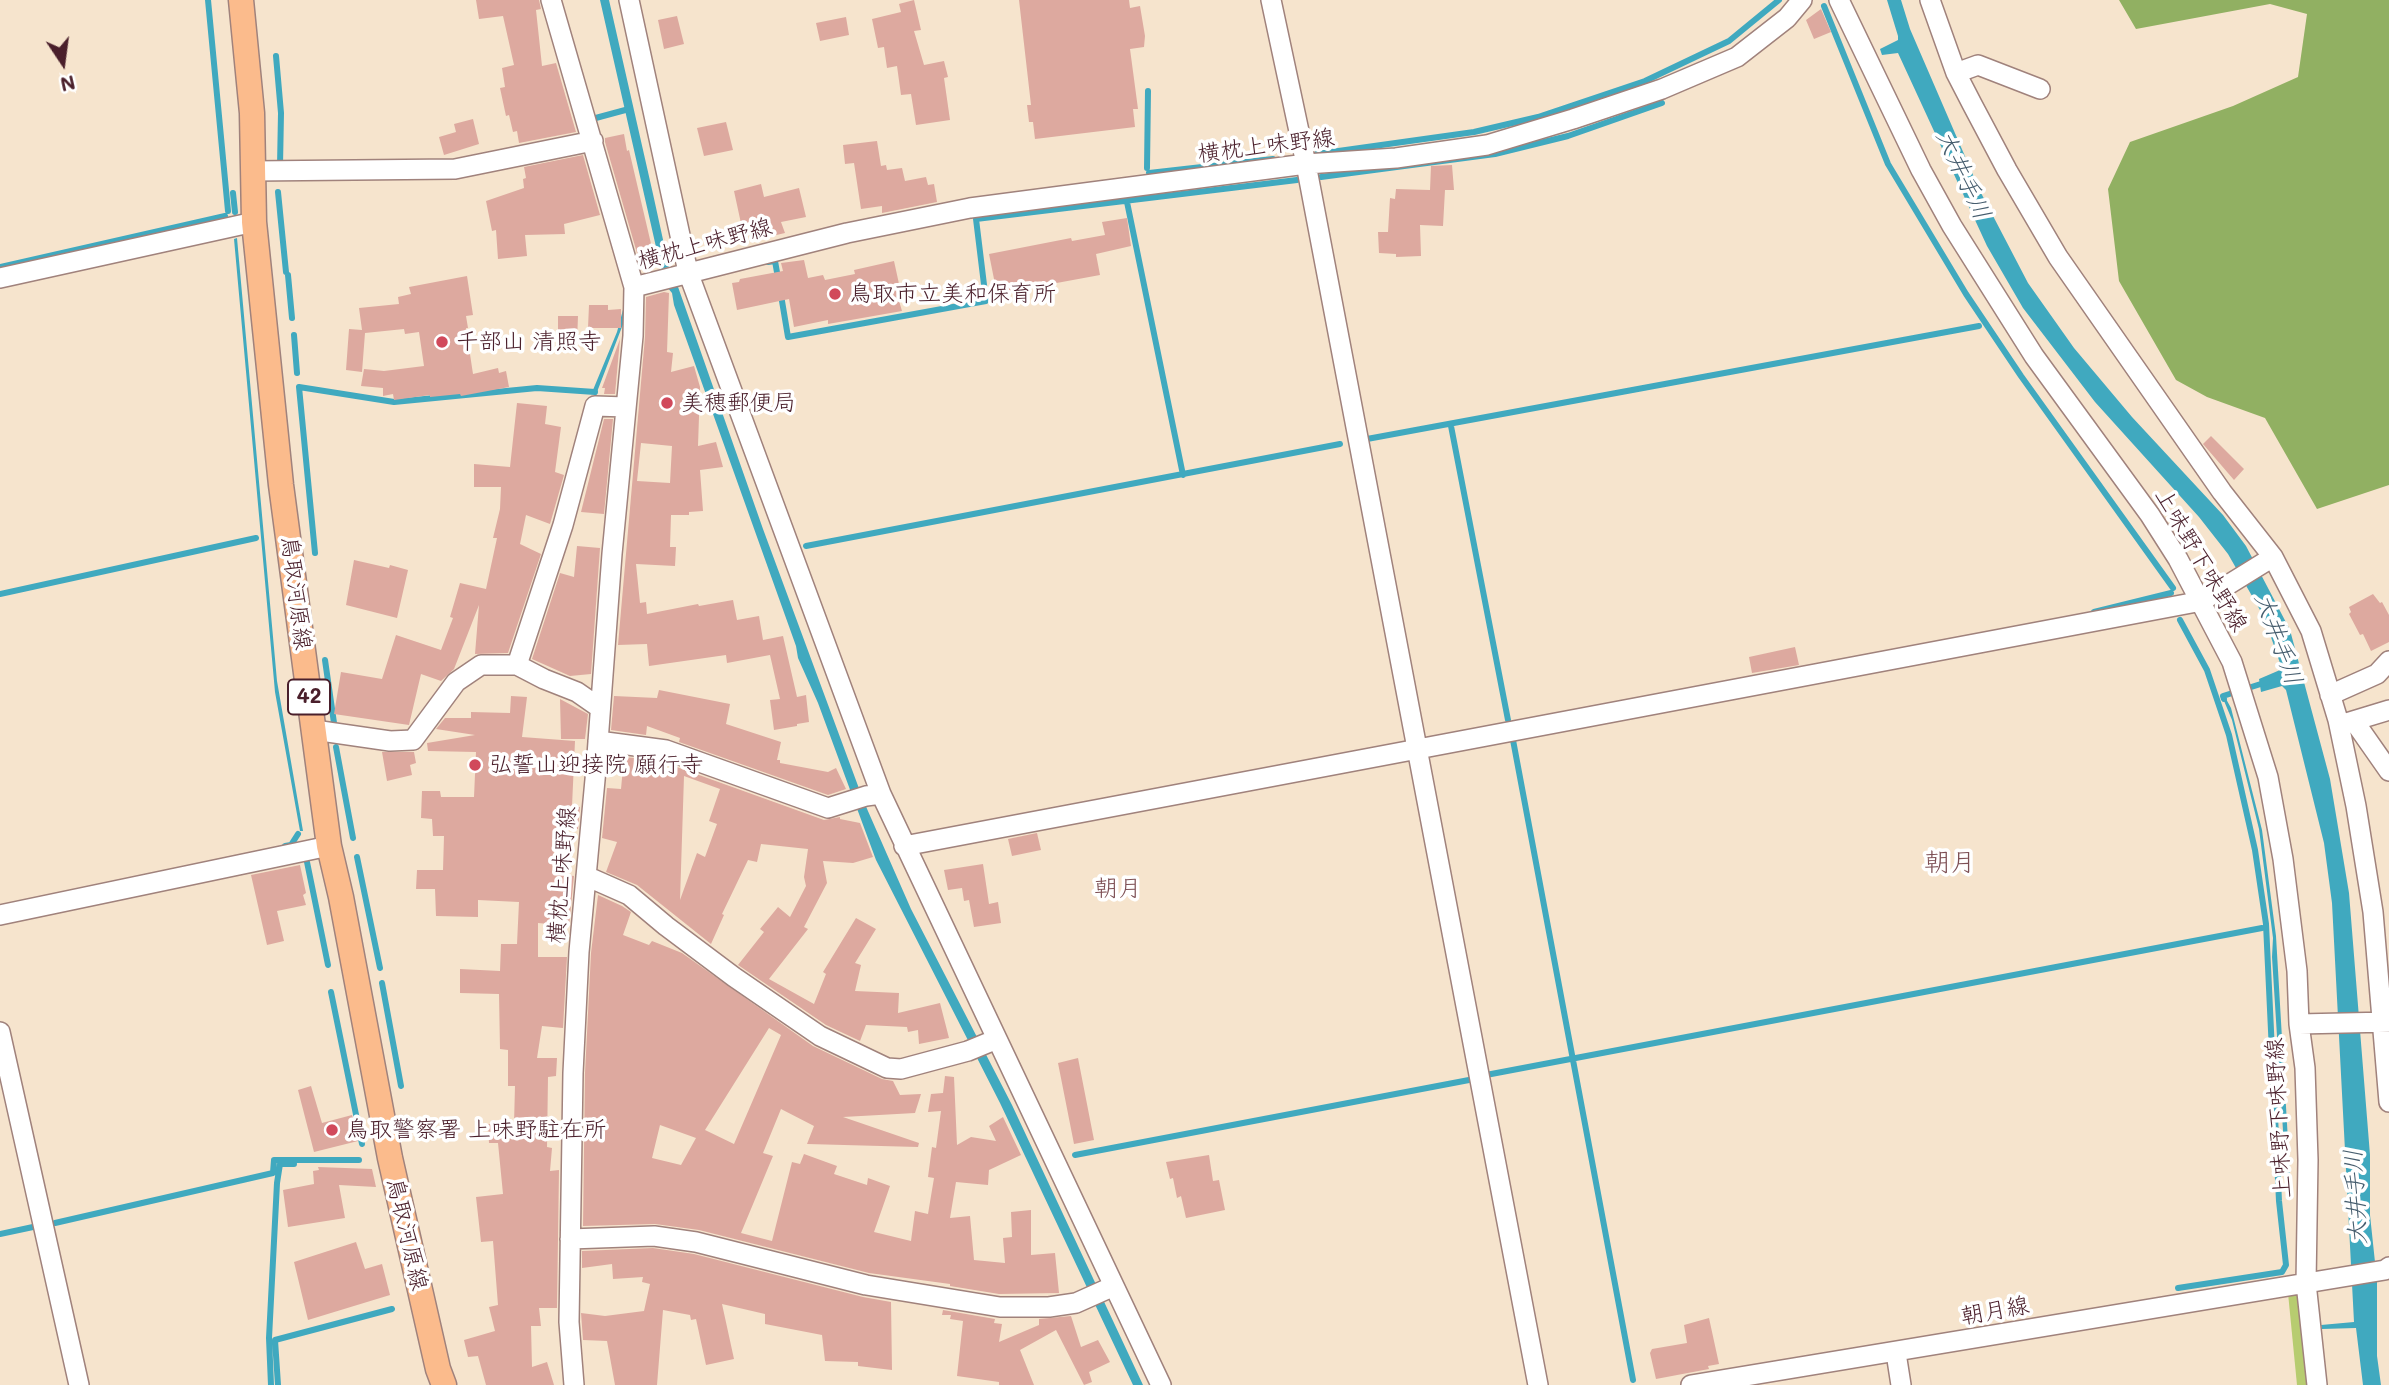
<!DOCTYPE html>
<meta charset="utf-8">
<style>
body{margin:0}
#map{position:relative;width:2389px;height:1385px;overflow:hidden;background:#f6e4cd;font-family:Mali,sans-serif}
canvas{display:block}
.north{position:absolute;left:28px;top:28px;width:70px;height:70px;-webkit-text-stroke:5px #fff;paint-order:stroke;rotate:167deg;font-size:19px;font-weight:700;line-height:28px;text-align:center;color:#4a1f2b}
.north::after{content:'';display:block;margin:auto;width:24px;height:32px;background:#4a1f2b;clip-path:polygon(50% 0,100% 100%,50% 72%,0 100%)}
</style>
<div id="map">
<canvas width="2389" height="1385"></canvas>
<div class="north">N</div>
</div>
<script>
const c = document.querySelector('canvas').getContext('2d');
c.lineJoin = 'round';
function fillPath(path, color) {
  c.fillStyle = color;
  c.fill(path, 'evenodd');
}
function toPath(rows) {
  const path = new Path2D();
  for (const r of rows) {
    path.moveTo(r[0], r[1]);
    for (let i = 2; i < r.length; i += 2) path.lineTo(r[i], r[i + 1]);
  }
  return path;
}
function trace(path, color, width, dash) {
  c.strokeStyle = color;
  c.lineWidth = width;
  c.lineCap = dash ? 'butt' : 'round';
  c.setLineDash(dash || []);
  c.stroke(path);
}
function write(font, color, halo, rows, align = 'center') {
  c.font = font + ' Mali,"Klee One",sans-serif';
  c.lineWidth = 7;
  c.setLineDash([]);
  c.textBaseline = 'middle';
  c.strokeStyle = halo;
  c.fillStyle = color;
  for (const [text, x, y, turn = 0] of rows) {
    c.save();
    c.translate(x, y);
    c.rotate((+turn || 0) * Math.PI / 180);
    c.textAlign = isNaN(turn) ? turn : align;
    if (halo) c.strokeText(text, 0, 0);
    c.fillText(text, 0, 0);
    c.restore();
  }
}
const green = toPath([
 [2294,1292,2301,1295,2311,1385,2297,1385,2288,1293]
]);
const forest = toPath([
 [2119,0,2389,0,2389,485,2317,509,2265,418,2207,397,2176,380,2119,281,2108,189,2130,142,2233,106,2298,77,2307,14,2270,4,2136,29]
]);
const water = toPath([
 [600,0,609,0,653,194,669,267,661,269],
 [1887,0,1901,0,1910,29,1980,191,2028,283,2074,348,2132,417,2223,515,2246,546,2290,630,2330,779,2349,893,2370,1155,2370,1215,2377,1281,2377,1356,2381,1385,2363,1385,2356,1328,2322,1329,2321,1325,2354,1322,2332,903,2324,843,2286,690,2282,686,2261,692,2259,679,2280,670,2281,666,2264,617,2228,554,2199,517,2095,402,2023,308,1987,246,1898,53,1882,55,1880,49,1898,40,1898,36],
 [237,238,277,681,303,831,300,831,275,692,234,239],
 [677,284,763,529,864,802,911,909,1012,1105,1143,1385,1133,1385,1000,1103,876,860,818,703,798,658,796,646,674,305,672,293,667,287],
 [623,287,626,287,625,319,597,392,593,390,617,332,624,306],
 [2228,694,2225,697,2231,708,2262,830,2276,936,2291,1192,2287,1194,2272,957,2273,938,2259,829,2232,720,2222,696]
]);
const stream = toPath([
 [208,0,228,211],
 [1824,6,1888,164,1966,294,2021,376,2173,588],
 [276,56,281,113,280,166],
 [592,119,629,109],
 [1317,154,1474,132,1538,117,1645,81,1729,41,1779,0],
 [1147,168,1148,91],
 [1149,173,1273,159],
 [1321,177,1495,154,1568,136,1662,103],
 [278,192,286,272],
 [233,193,235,212],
 [1127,202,1183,475],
 [768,262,775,261,778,278],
 [0,267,225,216],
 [288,275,292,318],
 [781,295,788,337,986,301,976,219,1297,180],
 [294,335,297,373],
 [1451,426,1508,720],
 [1367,439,1979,326],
 [806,546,1340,444],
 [315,553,299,387,394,402,537,388,595,392],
 [0,594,256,538],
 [2094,612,2171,593],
 [325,660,334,723],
 [2224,699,2223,696,2267,682],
 [1513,740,1633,1380],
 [336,747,353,838],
 [285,846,291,845,298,834],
 [357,857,380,968],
 [307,862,328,965],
 [382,983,401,1086],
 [331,992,362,1144],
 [1486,1075,2262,928],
 [1075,1155,1469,1080],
 [55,1223,273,1173,274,1160,359,1160],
 [0,1234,33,1227],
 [2178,1288,2282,1272,2286,1265,2279,1201,2266,924,2255,850,2229,735,2207,670,2180,620],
 [271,1385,269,1338,277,1183,280,1164,294,1164],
 [278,1385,275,1340,392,1309]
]);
const building = toPath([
 [476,0,539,0,541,9,536,10,542,66,556,63,576,132,519,143,517,131,513,132,509,115,506,116,500,88,505,87,502,68,514,65,503,16,479,19],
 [914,0,921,30,914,31,924,65,944,61,948,77,944,78,950,120,916,125,911,94,901,95,897,66,887,68,884,47,878,48,872,19,901,12,899,4],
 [1019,0,1129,0,1130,8,1140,6,1145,36,1144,47,1130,49,1138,109,1133,109,1135,127,1035,139,1033,122,1029,122,1027,105,1031,105],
 [1821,9,1831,32,1814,39,1806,20],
 [677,16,684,44,664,49,658,20],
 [846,17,849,35,820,41,816,23],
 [473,119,479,144,444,155,439,137,456,132,454,124],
 [726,122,733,150,704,156,697,128],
 [624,134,627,151,629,150,652,248,654,248,658,263,641,267,605,142,605,138],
 [877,141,881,166,886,165,887,170,902,168,905,181,926,177,928,185,934,184,937,202,882,213,882,206,861,209,854,163,845,164,843,145],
 [583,155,600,215,564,224,565,234,525,235,527,256,498,259,496,230,492,231,486,201,524,188,523,179,526,178,524,167],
 [1452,165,1454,190,1445,190,1443,226,1420,225,1421,256,1396,257,1396,254,1379,253,1378,232,1388,232,1390,198,1395,199,1396,189,1430,190,1431,166],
 [761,184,764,197,799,188,806,217,781,222,785,233,755,240,751,226,742,228,734,191],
 [1127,218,1131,246,1096,254,1100,275,997,294,989,254,1071,238,1072,241,1105,235,1102,222],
 [804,260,808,278,823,275,825,280,855,274,854,270,894,261,901,293,897,294,902,311,828,324,828,320,794,327,789,299,737,310,732,283,739,282,740,279,783,271,781,263],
 [467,276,473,315,466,316,468,328,466,328,473,374,498,368,499,373,506,371,509,387,461,396,460,394,430,397,430,395,394,400,393,394,383,396,383,388,361,386,364,369,384,371,424,366,419,332,405,334,404,329,365,333,362,372,346,370,349,329,362,330,359,308,399,304,398,297,411,294,409,287],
 [664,292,669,293,667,352,673,353,671,372,694,366,700,387,698,446,716,442,723,467,700,470,703,511,689,512,689,515,671,515,670,547,676,547,675,566,636,564,640,603,646,602,647,614,698,604,699,606,733,600,737,620,759,616,763,640,783,636,797,697,806,695,809,722,797,724,797,726,774,730,770,700,780,699,770,655,727,663,726,655,649,666,647,644,618,645,645,337,646,297],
 [641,443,672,446,670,483,637,481],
 [589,305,608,305,608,310,621,309,621,328,588,328],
 [558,316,578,316,577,342,558,342],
 [620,339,615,394,604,394,605,388,602,388],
 [517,403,547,406,545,424,561,427,555,472,564,475,550,524,526,515,520,544,541,554,508,653,475,654,479,605,454,669,441,681,421,674,409,725,334,714,341,672,382,679,396,635,441,650,453,618,450,617,460,583,486,589,497,538,493,538,500,509,501,487,474,487,474,464,510,467],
 [604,419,613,419,604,514,581,512],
 [2211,436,2244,469,2234,480,2203,444],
 [577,546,600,548,591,674,570,676,532,659,560,573,574,577],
 [354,560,389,568,390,565,408,570,397,618,346,605],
 [2373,594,2380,603,2382,602,2389,615,2389,642,2371,651,2363,634,2360,635,2349,614,2351,612,2349,607],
 [1795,647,1799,665,1752,673,1749,657],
 [659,690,730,704,726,724,781,742,777,760,780,760,780,763,828,772,836,768,846,789,828,795,679,742,680,738,647,726,646,735,611,730,614,696,657,698],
 [511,696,527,697,522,737,575,741,572,806,580,807,578,829,556,829,552,873,574,876,569,926,538,923,538,957,567,957,563,1028,542,1026,537,1058,557,1058,556,1076,548,1077,547,1147,552,1148,550,1171,559,1170,557,1308,539,1308,541,1326,531,1326,532,1367,547,1362,554,1385,486,1385,478,1356,468,1357,464,1340,495,1331,489,1307,498,1305,493,1241,481,1242,476,1197,503,1194,498,1143,489,1143,488,1124,514,1124,515,1086,508,1086,508,1050,500,1049,499,994,460,993,460,969,500,971,501,944,517,944,519,902,478,900,478,917,436,916,435,889,416,889,417,870,443,870,444,836,433,836,432,819,421,818,422,791,440,791,441,797,474,797,476,752,428,751,427,743,475,735,436,729,445,718,471,718,471,712,510,713],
 [560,699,588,714,585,739,561,739],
 [382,752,414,752,416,763,410,765,412,775,387,781],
 [624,757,644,759,643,766,673,769,674,766,824,820,840,817,840,819,860,823,873,857,853,863,823,861,827,883,804,927,808,929,769,979,814,1004,826,974,823,972,856,918,876,929,855,963,861,965,855,991,899,993,898,1013,940,1003,949,1038,919,1044,918,1030,908,1032,907,1027,866,1025,860,1041,826,1025,738,965,764,932,760,929,778,907,790,917,806,886,804,877,808,849,761,844,757,862,748,860,722,914,724,915,711,944,637,885,606,872,617,842,602,838,607,788,621,789],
 [684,776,720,789,709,821,717,824,705,857,697,853,680,900],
 [1037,833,1041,850,1012,856,1008,839],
 [983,864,989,904,998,902,1001,923,974,927,969,900,964,901,962,888,948,890,944,870],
 [300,865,306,893,303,895,306,905,277,911,284,941,267,945,251,875],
 [598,895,622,906,631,912,623,935,649,945,652,941,682,953,813,1046,882,1079,893,1081,900,1095,921,1094,915,1113,843,1117,919,1143,918,1147,807,1144,814,1126,781,1109,763,1153,773,1156,741,1233,772,1241,792,1162,800,1164,804,1154,837,1166,834,1174,867,1185,868,1178,890,1186,874,1232,911,1241,915,1211,928,1214,934,1178,928,1177,932,1147,936,1148,941,1111,928,1112,931,1094,943,1093,945,1076,954,1077,957,1145,971,1137,996,1141,989,1126,1003,1117,1021,1155,989,1170,988,1185,956,1182,950,1218,970,1216,974,1260,1005,1263,1003,1238,1012,1237,1011,1212,1031,1210,1031,1255,1055,1253,1059,1293,999,1294,950,1286,950,1284,869,1273,699,1230,655,1224,583,1226,585,1073,591,953],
 [769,1028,781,1035,734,1144,705,1130],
 [660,1125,696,1138,681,1165,652,1158],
 [1078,1058,1094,1140,1074,1144,1058,1063],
 [311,1086,322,1123,352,1115,358,1141,314,1152,298,1090],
 [1209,1155,1213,1181,1219,1180,1225,1210,1186,1218,1181,1196,1177,1198,1173,1178,1170,1179,1166,1162],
 [318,1167,372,1169,376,1187,339,1185,345,1218,288,1227,283,1190,314,1184,313,1171,319,1170],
 [356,1242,365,1269,382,1264,390,1295,308,1320,294,1262],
 [653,1248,694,1254,863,1297,891,1302,892,1370,858,1366,858,1362,825,1361,822,1335,765,1324,765,1314,722,1304,734,1359,706,1365,696,1319,691,1320,690,1315,663,1310,657,1385,615,1385,607,1341,583,1340,581,1313,605,1316,644,1311,650,1284,642,1282,643,1277,613,1279,612,1264,582,1268,582,1251],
 [943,1310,995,1319,994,1323,1002,1324,999,1342,1039,1325,1039,1319,1071,1316,1081,1347,1098,1340,1110,1362,1089,1372,1092,1382,1084,1385,1056,1330,1020,1350,1034,1385,999,1385,999,1382,957,1376,963,1321,950,1319,951,1315,942,1315],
 [1709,1318,1719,1364,1708,1366,1709,1369,1656,1379,1650,1353,1652,1349,1687,1343,1684,1325]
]);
const minor = toPath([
 [551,0,634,287],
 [629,0,688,272,881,794,1161,1385],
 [1271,0,1306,164,1538,1385],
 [1839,0,1921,170,1952,226,2034,356,2150,515,2178,559,2232,662,2268,777,2283,859,2297,971,2299,1024,2305,1068,2308,1160,2306,1283,2317,1385],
 [1930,0,1956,73,1972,104,2007,170,2058,257,2222,492,2273,557,2311,631,2338,720,2356,806,2373,912,2389,1102],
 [1956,73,1978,65,2040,89],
 [253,171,455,169,593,141],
 [0,278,254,222],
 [517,665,563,525,595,406,626,407],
 [2330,695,2377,674,2389,661],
 [2354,721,2389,771],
 [2343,724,2389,710],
 [314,730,390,741,413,740,456,682,481,665,517,665,544,679,577,692,600,708],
 [598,741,666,750,828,808,866,796,881,794],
 [904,846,2202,601,2273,557],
 [586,876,629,895,666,926,734,977,820,1036,887,1068,901,1069,968,1051,997,1039],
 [0,915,329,846],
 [2299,1024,2389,1022],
 [0,1032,79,1385],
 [570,1239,654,1236,696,1242,866,1285,1000,1307,1049,1307,1076,1303,1114,1286],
 [1896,1353,1901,1385],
 [574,1385,569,1322,573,1073,579,952,596,769,612,554,633,336,634,287,847,233,970,208,1306,164,1396,158,1487,145,1573,119,1662,89,1737,57,1787,18,1802,0],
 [1691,1385,2385,1270,2389,1267]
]);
const major = toPath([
 [241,0,252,113,254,222,281,485,329,846,341,897,390,1158,438,1369,444,1385]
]);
const markers = [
 [835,294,7,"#d1495b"],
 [442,342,7,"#d1495b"],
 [667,403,7,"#d1495b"],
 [475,765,7,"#d1495b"],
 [332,1130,7,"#d1495b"]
];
const shields = [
 [309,697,42]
];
const shieldNames = [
 ["42",309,697]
];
const streetNames = [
 ["横枕上味野線",1266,146,-7],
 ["横枕上味野線",705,244,-15],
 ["上味野下味野線",2201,560,60],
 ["鳥取河原線",296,593,83],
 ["横枕上味野線",562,875,-85],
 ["上味野下味野線",2279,1118,-93],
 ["鳥取河原線",407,1234,77],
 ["朝月線",1995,1311,-10]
];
const poiNames = [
 ["鳥取市立美和保育所",849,294],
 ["千部山 清照寺",456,342],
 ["美穂郵便局",681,403],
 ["弘誓山迎接院 願行寺",489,765],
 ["鳥取警察署 上味野駐在所",346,1130]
];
const waterNames = [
 ["大井手川",1963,175,65],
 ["大井手川",2278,639,70],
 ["大井手川",2356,1197,-93]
];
const neighbourhoodNames = [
 ["朝月",1118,889]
];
const quarterNames = [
 ["朝月",1950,863]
];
fillPath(green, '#b7cc70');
fillPath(forest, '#91b062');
fillPath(water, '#40a9bf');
trace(stream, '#40a9bf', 6);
fillPath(building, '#dda99f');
trace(minor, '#a0827c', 22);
trace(major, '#a0827c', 27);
trace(minor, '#fff', 19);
trace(major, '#fbbb8c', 24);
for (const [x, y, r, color] of markers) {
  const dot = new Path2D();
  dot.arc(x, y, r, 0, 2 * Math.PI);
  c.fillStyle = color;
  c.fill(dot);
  trace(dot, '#fff', 2.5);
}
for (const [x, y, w] of shields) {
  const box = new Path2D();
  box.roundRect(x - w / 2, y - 17.5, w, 35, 5);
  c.fillStyle = '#fff';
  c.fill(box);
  trace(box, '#4a1f2b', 2);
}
write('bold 21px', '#4a1f2b', null, shieldNames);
write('23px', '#4a1f2b', '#fff', streetNames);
write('23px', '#4a1f2b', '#fff', poiNames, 'left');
write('italic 24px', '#465d6e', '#fff', waterNames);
write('24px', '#7d4f54', '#fff', neighbourhoodNames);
write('26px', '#7d4f54', '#fff', quarterNames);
</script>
